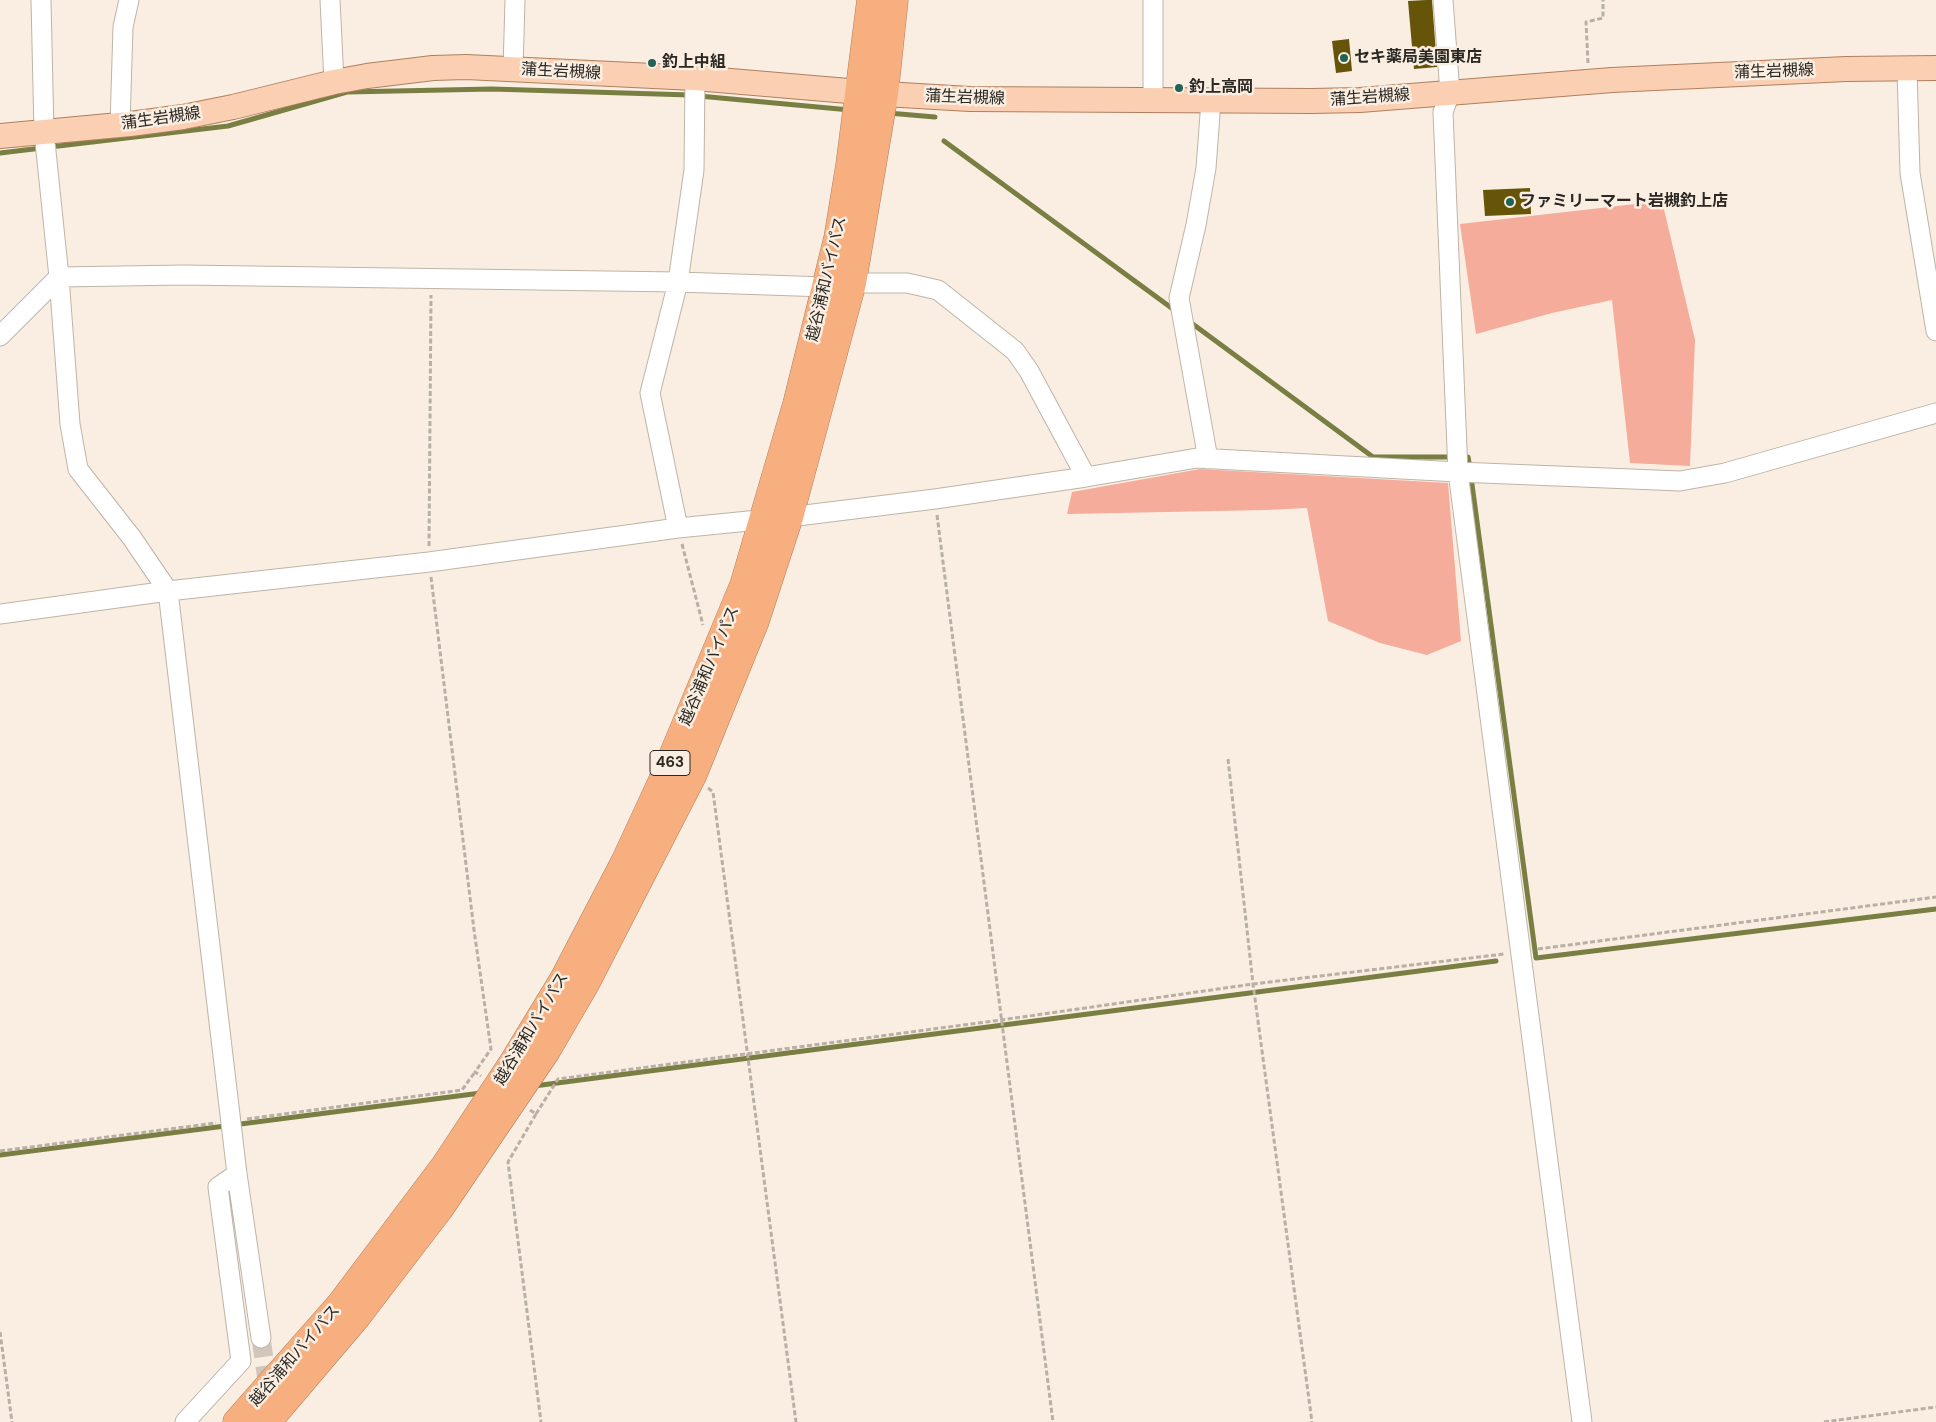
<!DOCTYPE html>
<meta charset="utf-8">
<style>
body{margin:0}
canvas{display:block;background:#f9eee1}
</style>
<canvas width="1936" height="1422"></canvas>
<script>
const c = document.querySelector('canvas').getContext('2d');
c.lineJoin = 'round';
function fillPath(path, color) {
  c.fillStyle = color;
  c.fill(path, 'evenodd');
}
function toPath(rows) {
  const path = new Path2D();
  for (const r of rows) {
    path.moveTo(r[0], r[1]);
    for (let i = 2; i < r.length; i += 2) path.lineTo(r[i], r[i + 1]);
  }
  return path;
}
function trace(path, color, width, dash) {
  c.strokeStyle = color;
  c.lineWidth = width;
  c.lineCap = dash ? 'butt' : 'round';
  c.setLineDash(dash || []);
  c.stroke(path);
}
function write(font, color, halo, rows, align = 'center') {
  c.font = font + ' "DM Sans","Noto Sans JP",sans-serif';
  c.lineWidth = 5;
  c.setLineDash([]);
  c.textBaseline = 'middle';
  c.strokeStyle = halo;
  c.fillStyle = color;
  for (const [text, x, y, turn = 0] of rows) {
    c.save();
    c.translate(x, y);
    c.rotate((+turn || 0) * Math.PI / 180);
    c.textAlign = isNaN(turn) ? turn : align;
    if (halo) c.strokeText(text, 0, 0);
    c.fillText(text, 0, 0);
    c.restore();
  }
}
const forest = toPath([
 [1662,201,1695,340,1690,466,1630,463,1612,300,1552,313,1476,334,1460,224],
 [1200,469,1448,483,1461,641,1427,655,1380,643,1328,621,1307,508,1266,510,1067,514,1072,492]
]);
const stream = toPath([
 [699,96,850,110],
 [888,113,935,117],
 [944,141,1177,312],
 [50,147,228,126,347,92,492,89,690,95],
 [0,153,42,148],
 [1190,322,1373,457,1468,457,1470,468],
 [1471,477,1536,958,1936,909],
 [534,1086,1496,961],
 [0,1155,481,1093]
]);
const building = toPath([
 [1426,0,1432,0,1437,67,1414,69,1408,1],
 [1349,39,1352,71,1336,73,1332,41],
 [1530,188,1531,214,1485,216,1483,190]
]);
const minorTunnel = toPath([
 [261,1338,269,1394]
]);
const path = toPath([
 [1588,63,1586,22,1603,18,1603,0],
 [937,515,1053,1422],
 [682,544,703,625],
 [429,546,431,295],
 [431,577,474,930,491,1049,475,1072,481,1076],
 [1228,759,1253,984,1312,1422],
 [708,788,713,792,796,1422],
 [1538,949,1936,897],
 [530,1110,536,1114,508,1162,541,1422],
 [536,1114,558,1079,1001,1020,1253,984,1504,954],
 [247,1119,462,1090,475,1072],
 [0,1151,216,1123],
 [0,1332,12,1422],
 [1824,1422,1936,1407]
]);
const minor = toPath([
 [41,0,44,132,59,277,70,424,78,469,132,538,168,591,237,1174,261,1338],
 [330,0,334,82],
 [1443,0,1450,93,1443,112,1458,472,1582,1422],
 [1907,69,1910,173,1936,331],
 [513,70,515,0],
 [1153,101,1153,0],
 [120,125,123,27,129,0],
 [852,283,907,283,938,290,1015,351,1029,371,1086,477],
 [0,336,59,277,183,275,678,282,826,287],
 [1208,459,1179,298,1196,225,1206,168,1211,101],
 [678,528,650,393,678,282,694,170,695,78],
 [0,614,168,591,429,562,678,528,789,517,935,499,1086,477,1197,458,1458,472,1680,481,1725,473,1936,413],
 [185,1422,241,1361,218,1187,237,1174]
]);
const major = toPath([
 [0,136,130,124,183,117,233,107,334,82,367,76,433,68,466,67,695,78,884,94,970,99,1311,101,1360,100,1612,80,1846,69,1936,68]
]);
const highway = toPath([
 [237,1422,341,1304,445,1166,513,1063,564,979,625,862,662,782,744,585,797,404,838,238,850,165,871,0],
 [267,1422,357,1316,439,1209,546,1051,585,984,693,774,755,621,789,517,852,283,884,94,894,0]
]);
const markers = [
 [1344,58,5,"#1f6456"],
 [652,63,5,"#1f6456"],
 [1179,88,5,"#1f6456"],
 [1510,202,5,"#1f6456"]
];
const shields = [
 [670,763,40]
];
const shieldNames = [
 ["463",670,763]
];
const poiNames = [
 ["セキ薬局美園東店",1354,58],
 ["釣上中組",662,63],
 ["釣上高岡",1189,88],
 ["ファミリーマート岩槻釣上店",1520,202]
];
const streetNames = [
 ["蒲生岩槻線",561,72,3],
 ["蒲生岩槻線",1774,72,-2],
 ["蒲生岩槻線",965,98,2],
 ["蒲生岩槻線",1370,98,-4],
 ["蒲生岩槻線",161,119,-8],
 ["越谷浦和バイパス",827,279,-77],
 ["越谷浦和バイパス",710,666,-67],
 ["越谷浦和バイパス",532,1029,-59],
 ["越谷浦和バイパス",295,1356,-49]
];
fillPath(forest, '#f5ac9b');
trace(stream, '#797f42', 5);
fillPath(building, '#665508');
trace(minorTunnel, '#d0c6bb', 19, [19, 9]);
trace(minor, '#beb4a7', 21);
trace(major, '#b07f5e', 26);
trace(highway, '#b07f5e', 29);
trace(path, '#b8afa5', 3, [5, 2.5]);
trace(minor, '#fff', 19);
trace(major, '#facfb2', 24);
trace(highway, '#f7af7f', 28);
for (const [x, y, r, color] of markers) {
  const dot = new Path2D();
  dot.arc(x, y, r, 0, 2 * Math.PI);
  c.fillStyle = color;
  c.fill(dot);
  trace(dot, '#f9eee1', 2);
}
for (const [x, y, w] of shields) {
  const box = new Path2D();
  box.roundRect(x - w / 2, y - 12.5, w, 25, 4);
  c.fillStyle = '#f9eee1';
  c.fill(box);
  trace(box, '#2b2722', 1);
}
write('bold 15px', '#2b2722', null, shieldNames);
write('bold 16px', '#2b2722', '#f9eee1', poiNames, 'left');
write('16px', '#2b2722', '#f9eee1', streetNames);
</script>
